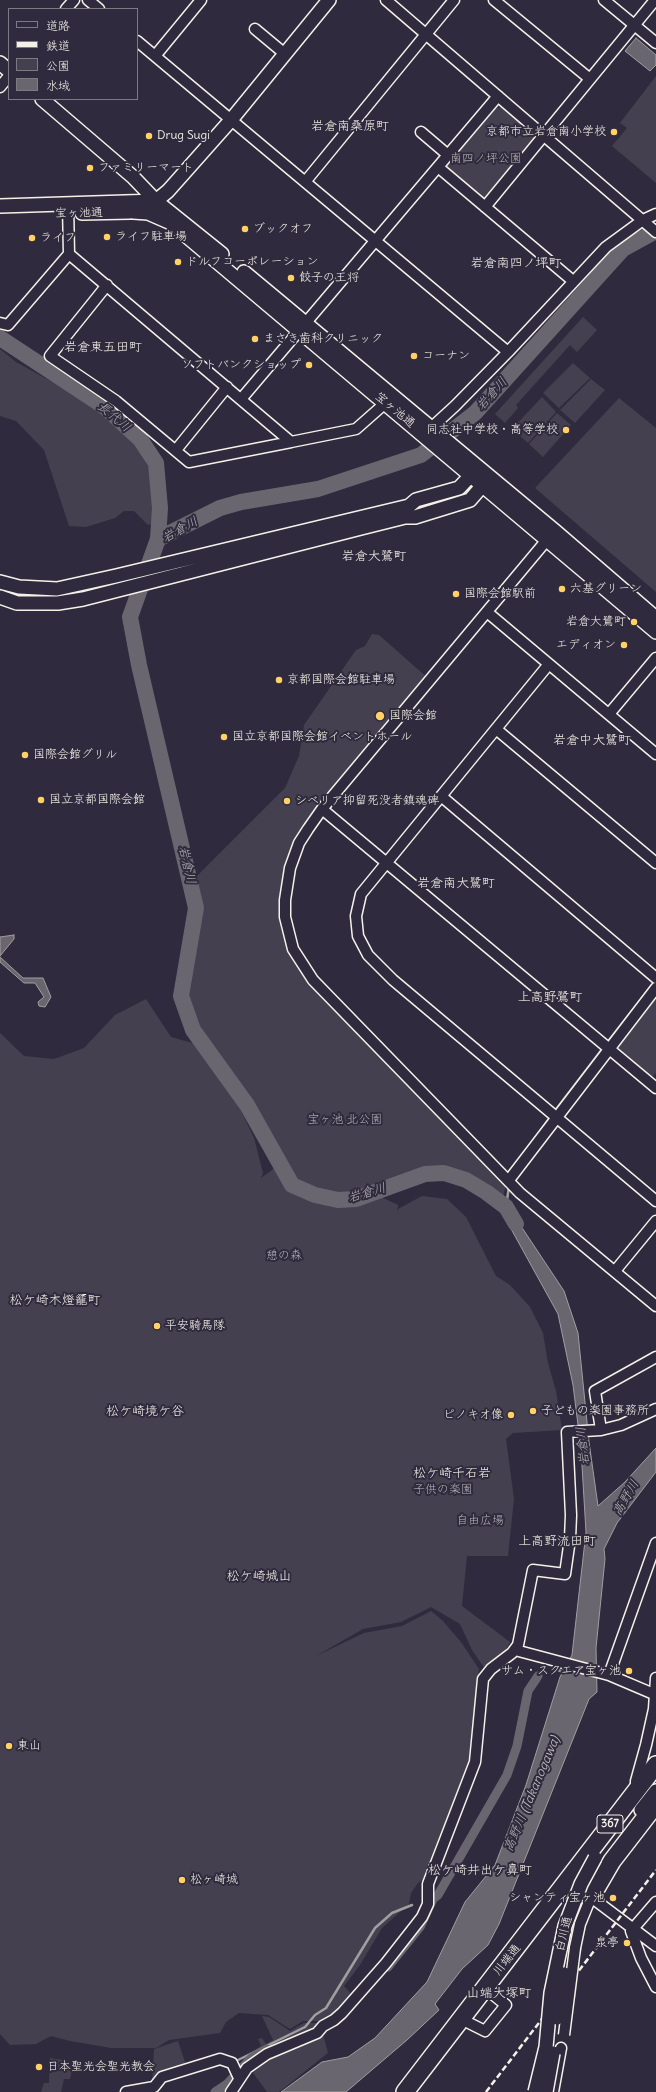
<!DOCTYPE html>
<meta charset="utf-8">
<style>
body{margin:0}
#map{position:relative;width:656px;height:2092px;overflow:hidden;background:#2f2a3d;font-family:Delius,"Klee One",sans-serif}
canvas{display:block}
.legend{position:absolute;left:8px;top:8px;width:130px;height:92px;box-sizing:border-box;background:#2f2a3d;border:1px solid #7e7a81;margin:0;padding:5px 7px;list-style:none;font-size:12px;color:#f4f1e8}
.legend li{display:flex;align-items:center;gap:8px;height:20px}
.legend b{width:20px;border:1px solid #7e7a81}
</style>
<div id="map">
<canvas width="656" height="2092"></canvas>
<ul class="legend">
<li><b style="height:5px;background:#2f2a3d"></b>道路</li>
<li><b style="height:5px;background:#f4f1e8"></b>鉄道</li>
<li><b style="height:11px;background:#454050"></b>公園</li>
<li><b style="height:11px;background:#6a6670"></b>水域</li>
</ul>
</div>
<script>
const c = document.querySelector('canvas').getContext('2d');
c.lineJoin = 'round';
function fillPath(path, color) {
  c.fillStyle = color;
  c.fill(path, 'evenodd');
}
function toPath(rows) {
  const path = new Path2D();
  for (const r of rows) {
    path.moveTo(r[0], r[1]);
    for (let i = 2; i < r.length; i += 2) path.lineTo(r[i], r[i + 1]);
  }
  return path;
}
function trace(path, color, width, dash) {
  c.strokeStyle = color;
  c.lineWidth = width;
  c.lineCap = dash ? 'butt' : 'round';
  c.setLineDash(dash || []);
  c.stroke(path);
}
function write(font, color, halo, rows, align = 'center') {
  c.font = font + ' Delius,"Klee One",sans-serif';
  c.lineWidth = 4;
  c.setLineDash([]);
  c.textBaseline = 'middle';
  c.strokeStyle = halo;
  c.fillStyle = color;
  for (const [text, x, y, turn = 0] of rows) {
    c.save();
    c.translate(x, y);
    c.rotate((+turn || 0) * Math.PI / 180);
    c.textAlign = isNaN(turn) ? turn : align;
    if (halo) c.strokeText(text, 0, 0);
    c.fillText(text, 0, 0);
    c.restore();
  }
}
const green = toPath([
 [656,76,656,183,612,146,627,128,620,123],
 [501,107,536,136,536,141,487,200,483,201,447,170,447,164,496,108],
 [583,317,597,330,577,352,570,345,516,405,518,408,505,423,495,414],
 [0,349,16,362,103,410,133,435,147,457,152,482,156,523,148,525,134,511,124,511,115,518,86,527,69,526,44,450,16,421,0,416],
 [573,363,590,378,559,408,543,393],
 [591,379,605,390,575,423,560,410],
 [542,397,556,412,528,443,512,429],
 [619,398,656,428,656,592,535,488],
 [557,413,571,425,543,457,529,444],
 [372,634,379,635,430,680,299,843,285,900,302,966,506,1185,502,1201,490,1187,451,1168,437,1166,416,1171,392,1184,351,1198,340,1195,330,1196,294,1184,239,1083,230,1078,198,1032,186,1003,187,983,198,909,192,881,285,788,299,756,304,725,356,650,365,646],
 [656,998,656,1073,652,1077,647,1077,617,1052,617,1045],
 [146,999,171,1037,196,1044,225,1077,254,1138,263,1173,261,1178,276,1167,283,1179,298,1195,330,1204,346,1205,381,1197,398,1205,397,1213,398,1209,422,1196,447,1199,466,1217,496,1276,510,1285,530,1307,543,1333,548,1363,556,1391,562,1430,513,1433,506,1439,514,1499,508,1556,467,1556,462,1606,510,1642,504,1653,485,1669,472,1650,460,1624,431,1607,401,1622,363,1629,316,1656,364,1633,402,1626,431,1611,442,1620,461,1642,479,1669,471,1764,426,1878,418,1883,411,1893,409,1904,382,1928,360,1965,344,1986,353,1996,342,2009,325,2021,303,2021,290,2029,268,2015,239,2013,226,2022,220,2033,169,2040,156,2048,111,2048,70,2041,51,2036,36,2044,10,2045,0,2034,0,1033,24,1056,54,1059,84,1048,115,1015],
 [262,2016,269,2017,290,2031,304,2023,320,2023,328,2053,279,2092,267,2092,243,2059,261,2046,258,2039,262,2038,266,2044,273,2040],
 [178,2041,186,2065,158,2073,152,2084,154,2049],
 [50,2058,62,2060,72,2070,70,2079,64,2079,61,2092,41,2092,44,2083,49,2083]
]);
const water = toPath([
 [636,38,656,55,656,65,650,71,625,51,636,38],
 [14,935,14,939,0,956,0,937,14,935],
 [0,957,23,978,43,978,51,997,45,1007,39,1006,38,1002,44,997,35,983,24,983,0,962,0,957],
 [505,1202,564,1291,578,1333,589,1442,598,1506,625,1482,656,1448,656,1472,617,1523,604,1549,605,1559,596,1648,597,1692,589,1699,499,1924,488,1945,462,1969,435,2004,439,2010,407,2040,346,2092,281,2092,322,2062,348,2057,375,2038,427,1982,465,1902,495,1865,526,1785,560,1677,572,1655,586,1532,581,1449,573,1385,558,1314,505,1218,505,1202]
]);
const stream = toPath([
 [606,1044,656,980],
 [554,1112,603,1048],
 [522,1156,551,1116],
 [506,1207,509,1186],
 [558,1670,566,1673],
 [238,2060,305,2027,315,2015,326,2008,375,1928,392,1913,412,1905]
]);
const canal = toPath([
 [388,1967,420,1927,433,1899,438,1895,507,1775,517,1746,528,1691,538,1676],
 [215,2092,227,2084,251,2058,267,2049]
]);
const river = toPath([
 [0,338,105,407,140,439,156,463,160,508,158,539,130,617,139,665,196,908,181,996,193,1030,247,1105,292,1185,315,1195,338,1200,356,1199,425,1174,444,1173,466,1180,486,1192,506,1207,516,1224],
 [158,539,220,508,241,502,318,489,421,455,475,413,623,249,656,231]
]);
const minor = toPath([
 [88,0,99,9],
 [386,0,656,232],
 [494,0,590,79],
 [604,0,656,43],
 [66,9,74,0],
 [255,29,285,54],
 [137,41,508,352],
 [155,56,201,0],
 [0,87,9,76],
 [421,132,448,155],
 [438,167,573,281],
 [305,182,454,0],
 [68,205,69,254,291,442,356,429,390,399],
 [485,207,655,0],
 [107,285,50,356,116,401,189,462,291,442],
 [0,323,8,325,69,254],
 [242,398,498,96],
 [431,428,455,406,508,352,606,247,643,220,656,214],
 [176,450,227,387],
 [551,535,322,809,308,829,299,843,290,868,285,900,285,917,293,949,313,980,520,1193,656,1306],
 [487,612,656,754],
 [549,664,361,894,356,916,358,936,368,955,393,980,656,1201],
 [609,714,656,658],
 [496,729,656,863],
 [441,796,656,978],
 [322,809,656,1088],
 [509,1180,656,988],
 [615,1271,656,1221],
 [601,1430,595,1391,656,1357],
 [656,1543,609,1675,656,1695],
 [515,1650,609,1675],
 [636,1787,636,1781,646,1745,654,1709,656,1678],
 [656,1902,631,1931,641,1958,656,1987],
 [575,1948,580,1924,591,1897,656,1946],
 [461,2019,485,2031,506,2005,485,1988],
 [126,2092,154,2087,162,2077,220,2059,232,2063,239,2078],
 [231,2092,247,2068,267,2054,317,2033,323,2026,334,2020,342,2013,386,1963,422,1917,428,1904,428,1884,475,1762,483,1679,491,1669,512,1653,518,1645,533,1570,565,1574,570,1539,571,1515,567,1432,601,1430,621,1425,656,1409],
 [553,2092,561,2048]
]);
const tertiary = toPath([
 [0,63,9,71],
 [42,99,133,177,156,201,172,224,656,632],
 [0,206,156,201,222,254],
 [133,212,148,213,171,223],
 [82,213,130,212,156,201,168,191,231,120,329,0],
 [244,272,555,531,656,618],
 [0,582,19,587,57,589,116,576,409,506,416,500,459,488,477,469],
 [0,597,17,603,58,603,83,599,361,528,405,517,415,517,470,500,489,478],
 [641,1810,656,1791]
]);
const trunk = toPath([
 [566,1884,591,1897,612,1861,656,1804],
 [405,2092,656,1765]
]);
const rail = toPath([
 [486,2092,656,1870]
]);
const minorBridge = toPath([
 [564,2035,575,1948]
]);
const tertiaryBridge = toPath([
 [557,2018,564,1974],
 [535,2092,546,2047,551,1993,565,1926,581,1884,595,1858],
 [546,2092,553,2053]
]);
const markers = [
 [614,132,4,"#ffd166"],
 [149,136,4,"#ffd166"],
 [90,168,4,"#ffd166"],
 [245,229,4,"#ffd166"],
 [107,237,4,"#ffd166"],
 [32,238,4,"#ffd166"],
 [178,262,4,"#ffd166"],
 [291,278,4,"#ffd166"],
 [255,339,4,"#ffd166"],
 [414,356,4,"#ffd166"],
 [309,365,4,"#ffd166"],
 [566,430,4,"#ffd166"],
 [562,589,4,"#ffd166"],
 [456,594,4,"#ffd166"],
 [634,622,4,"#ffd166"],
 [624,645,4,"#ffd166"],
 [279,680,4,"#ffd166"],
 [380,716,5,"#ffd166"],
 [224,737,4,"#ffd166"],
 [25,755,4,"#ffd166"],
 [41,800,4,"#ffd166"],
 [287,801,4,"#ffd166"],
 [157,1326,4,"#ffd166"],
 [533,1411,4,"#ffd166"],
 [511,1415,4,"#ffd166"],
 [629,1671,4,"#ffd166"],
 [9,1746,4,"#ffd166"],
 [182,1880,4,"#ffd166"],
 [613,1898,4,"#ffd166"],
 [627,1943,4,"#ffd166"],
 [39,2067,4,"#ffd166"]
];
const shields = [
 [610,1824,26]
];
const shieldNames = [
 ["367",610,1824]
];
const poiNames = [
 ["京都市立岩倉南小学校",606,132,"right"],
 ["Drug Sugi",157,136],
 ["ファミリーマート",98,168],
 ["ブックオフ",253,229],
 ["ライフ駐車場",115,237],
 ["ライフ",40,238],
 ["ドルフコーポレーション",186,262],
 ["餃子の王将",299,278],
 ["まさき歯科クリニック",263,339],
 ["コーナン",422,356],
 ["ソフトバンクショップ",301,365,"right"],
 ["同志社中学校・高等学校",558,430,"right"],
 ["六基グリーン",570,589],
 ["国際会館駅前",464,594],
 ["岩倉大鷺町",626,622,"right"],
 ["エディオン",616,645,"right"],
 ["京都国際会館駐車場",287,680],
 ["国際会館",389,716],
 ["国立京都国際会館イベントホール",232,737],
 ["国際会館グリル",33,755],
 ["国立京都国際会館",49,800],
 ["シベリア抑留死没者鎮魂碑",295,801],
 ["平安騎馬隊",165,1326],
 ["子どもの楽園事務所",541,1411],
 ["ピノキオ像",503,1415,"right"],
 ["サム・スクエア宝ヶ池",621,1671,"right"],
 ["東山",17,1746],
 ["松ヶ崎城",190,1880],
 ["シャンティ宝ヶ池",605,1898,"right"],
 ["泉亭",619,1943,"right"],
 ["日本聖光会聖光教会",47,2067]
];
const parkNames = [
 ["南四ノ坪公園",486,159],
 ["宝ヶ池 北公園",345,1120],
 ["憩の森",284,1256],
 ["子供の楽園",443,1490],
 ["自由広場",480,1521]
];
const streetNames = [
 ["宝ヶ池通",79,213,-1],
 ["宝ヶ池通",395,410,40],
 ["白川通",564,1934,-76],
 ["川端通",507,1960,-52]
];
const neighbourhoodNames = [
 ["岩倉南桑原町",350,126],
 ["岩倉南四ノ坪町",516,263],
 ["岩倉東五田町",103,347],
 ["岩倉大鷺町",374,556],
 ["岩倉中大鷺町",592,740],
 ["岩倉南大鷺町",456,883],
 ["上高野鷺町",550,997],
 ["松ケ崎木燈籠町",55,1300],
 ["松ケ崎境ケ谷",145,1411],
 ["松ケ崎千石岩",452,1473],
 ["上高野流田町",557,1541],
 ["松ケ崎城山",259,1576],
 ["松ケ崎井出ケ鼻町",480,1870],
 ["山端大塚町",499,1993]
];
const waterNames = [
 ["岩倉川",492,394,-48],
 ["長代川",114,417,40],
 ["岩倉川",180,530,-29],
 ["岩倉川",187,865,77],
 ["岩倉川",367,1193,-16],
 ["岩倉川",583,1446,-96],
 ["高野川",626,1498,-60],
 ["高野川 (Takanogawa)",532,1794,-67]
];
fillPath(green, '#454050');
fillPath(water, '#6a6670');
trace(water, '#a19ea0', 1);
trace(stream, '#a19ea0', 2.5);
trace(canal, '#6a6670', 9);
trace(river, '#6a6670', 16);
trace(minor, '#f4f1e8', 13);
trace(tertiary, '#f4f1e8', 16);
trace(trunk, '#f4f1e8', 20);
trace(minor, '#2f2a3d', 10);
trace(tertiary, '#2f2a3d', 13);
trace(trunk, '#2f2a3d', 17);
trace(rail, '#f4f1e8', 2.5, [6, 3]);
trace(minorBridge, '#f4f1e8', 13, []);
trace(tertiaryBridge, '#f4f1e8', 16, []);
trace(minorBridge, '#2f2a3d', 10);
trace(tertiaryBridge, '#2f2a3d', 13);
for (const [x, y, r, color] of markers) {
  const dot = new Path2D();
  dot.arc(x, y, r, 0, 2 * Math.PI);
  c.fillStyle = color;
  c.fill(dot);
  trace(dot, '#2f2a3d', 1.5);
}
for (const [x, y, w] of shields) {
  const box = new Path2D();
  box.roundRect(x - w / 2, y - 9, w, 18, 3);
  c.fillStyle = '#2f2a3d';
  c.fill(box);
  trace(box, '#f4f1e8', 1);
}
write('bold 11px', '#f4f1e8', null, shieldNames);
write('12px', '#f4f1e8', '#2f2a3d', poiNames, 'left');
write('12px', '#b7b3b3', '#2f2a3d', parkNames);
write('12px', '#f4f1e8', '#2f2a3d', streetNames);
write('13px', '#f4f1e8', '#2f2a3d', neighbourhoodNames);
write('italic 13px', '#b6b2b2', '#2f2a3d', waterNames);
</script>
